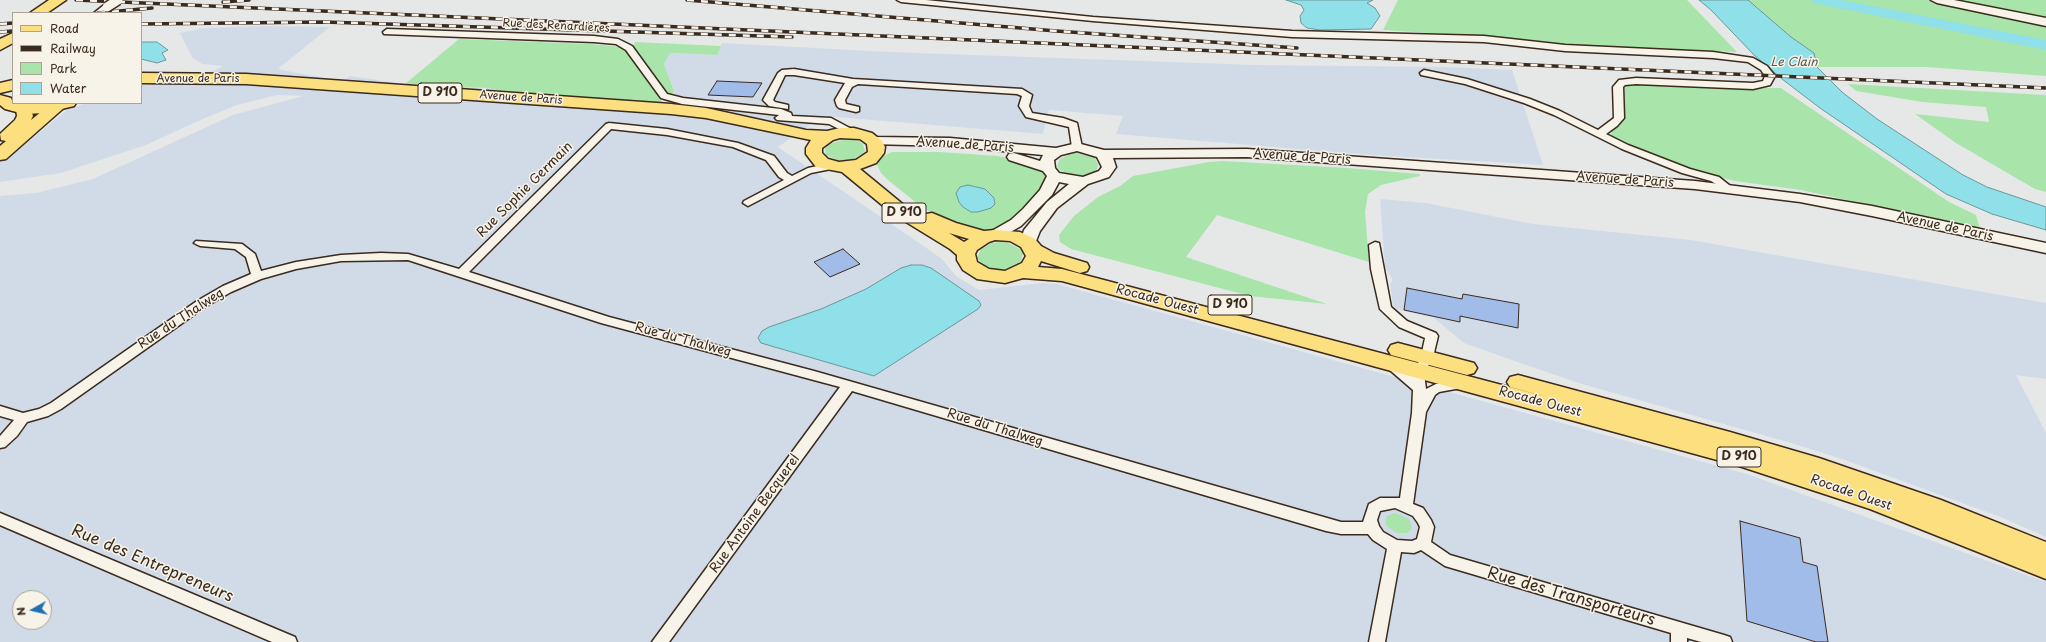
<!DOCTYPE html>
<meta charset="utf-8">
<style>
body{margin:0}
#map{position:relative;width:2046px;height:642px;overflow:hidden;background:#e6e8e8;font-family:"Playpen Sans",sans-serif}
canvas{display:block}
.legend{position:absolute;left:12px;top:12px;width:130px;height:92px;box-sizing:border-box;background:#f7f3e8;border:1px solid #aca397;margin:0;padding:5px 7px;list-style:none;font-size:12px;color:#3b2a1e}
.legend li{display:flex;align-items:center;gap:8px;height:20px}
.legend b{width:20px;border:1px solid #aca397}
.north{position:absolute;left:12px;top:590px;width:40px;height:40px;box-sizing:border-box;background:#f7f3e8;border:1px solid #aca397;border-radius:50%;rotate:262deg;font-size:11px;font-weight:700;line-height:16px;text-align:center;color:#3b2a1e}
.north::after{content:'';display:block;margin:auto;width:14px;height:18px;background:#1f6fb2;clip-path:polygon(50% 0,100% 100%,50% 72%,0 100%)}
</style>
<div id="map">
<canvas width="2046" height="642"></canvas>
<ul class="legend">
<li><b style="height:5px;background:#fce080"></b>Road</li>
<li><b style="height:5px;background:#3b2a1e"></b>Railway</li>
<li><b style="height:11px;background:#a9e4aa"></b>Park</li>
<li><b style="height:11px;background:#8fe0e9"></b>Water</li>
</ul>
<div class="north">N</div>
</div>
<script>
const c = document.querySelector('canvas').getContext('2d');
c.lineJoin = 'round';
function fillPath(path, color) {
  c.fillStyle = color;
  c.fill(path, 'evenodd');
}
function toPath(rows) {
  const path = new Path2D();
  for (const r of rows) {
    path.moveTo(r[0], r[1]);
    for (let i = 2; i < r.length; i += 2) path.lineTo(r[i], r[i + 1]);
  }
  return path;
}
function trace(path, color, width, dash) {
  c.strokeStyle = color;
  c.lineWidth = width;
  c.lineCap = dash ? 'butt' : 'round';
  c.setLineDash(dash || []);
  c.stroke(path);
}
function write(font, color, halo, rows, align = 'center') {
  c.font = font + ' "Playpen Sans",sans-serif';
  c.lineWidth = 3;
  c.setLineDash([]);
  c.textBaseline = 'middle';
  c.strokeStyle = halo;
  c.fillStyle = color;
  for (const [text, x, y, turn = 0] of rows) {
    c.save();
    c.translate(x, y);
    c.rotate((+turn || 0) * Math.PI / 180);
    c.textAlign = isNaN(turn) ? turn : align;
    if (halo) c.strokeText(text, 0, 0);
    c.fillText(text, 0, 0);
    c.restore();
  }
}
const built = toPath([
 [260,26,330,27,278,69,292,72,336,80,343,81,350,76,405,84,489,88,509,93,664,105,674,91,664,64,670,53,717,55,722,43,890,52,1256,65,1445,67,1512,70,1543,165,1371,155,1116,134,1123,116,1049,110,1043,134,823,116,778,147,925,247,942,259,956,276,979,290,1043,283,1057,284,1747,474,2046,582,2046,642,0,642,0,196,36,193,93,179,233,115,303,96,278,95,237,105,205,118,146,145,61,173,0,182,0,162,16,152,67,110,87,103,141,103,141,74,206,74,223,66,202,64,192,57,180,33,204,28],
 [20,598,44,598,44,622,20,622],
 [1380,199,1426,203,1533,224,1691,240,2046,303,2046,379,2016,375,2046,433,2046,537,2003,518,1842,459,1791,443,1582,384,1523,364,1464,343,1434,318,1396,309,1393,305,1390,284,1393,280,1385,267]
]);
const green = toPath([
 [1398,0,1687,0,1737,52,1561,45,1492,37,1383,30],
 [1748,0,2046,0,2046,76,1926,67,1817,67,1814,53,1791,37],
 [459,39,591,44,621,47,628,53,664,105,509,93,489,88,405,84],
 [635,42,721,46,717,55,670,53,664,64,674,91,671,96,665,92,633,46],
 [1634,82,1748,88,1781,88,1949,202,1976,215,1980,229,1801,190,1735,181,1702,173,1647,153,1611,136,1612,130,1624,119,1622,87,1626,84],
 [1848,84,2046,95,2046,192,2035,189,1956,143,1915,114,1989,122,1986,107,1922,102,1856,91],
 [847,139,859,141,863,144,865,151,862,154,853,159,840,161,826,155,825,148,828,144],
 [892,152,939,152,998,156,1013,159,1044,171,1048,181,1019,216,999,229,974,231,937,216,919,205,888,180,881,173,876,162,879,158],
 [1077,153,1095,158,1098,165,1097,169,1094,172,1083,176,1070,175,1060,170,1057,166,1060,159,1070,154],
 [1223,161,1347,168,1420,174,1420,176,1381,185,1368,194,1365,212,1369,262,1217,215,1186,257,1327,304,1250,296,1071,249,1060,242,1059,235,1074,216,1098,197,1120,186,1133,176,1209,162],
 [1000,242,1008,243,1020,249,1023,253,1021,261,1017,265,1005,270,997,270,984,266,977,258,981,249,992,243],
 [1395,513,1409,519,1412,527,1410,531,1407,533,1397,533,1388,527,1385,523,1387,516]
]);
const water = toPath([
 [1286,0,1373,0,1367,3,1375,8,1380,16,1371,29,1320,30,1307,28,1301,23,1300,16,1304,10,1301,5,1286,0],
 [1699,0,1748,0,1791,37,1814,53,1817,67,1842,92,1877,119,1963,175,1987,187,2046,207,2046,230,1992,214,1946,194,1820,108,1782,79,1755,56,1711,10,1699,0],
 [141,42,157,42,168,50,162,53,166,60,157,63,141,59,141,42],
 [968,185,985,189,994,198,995,204,991,208,978,212,971,212,963,207,959,202,956,193,960,187,968,185],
 [911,265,922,265,931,268,979,301,981,305,978,309,874,376,761,343,758,338,762,331,769,327,821,309,866,289,901,268,911,265]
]);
const river = toPath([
 [1812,0,1842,0,2046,40,2046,50,1819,4,1814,3,1812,0]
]);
const building = toPath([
 [717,81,762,83,753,97,708,95,717,81],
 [843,249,860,264,830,277,814,262,843,249],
 [1407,288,1462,299,1463,294,1519,304,1518,328,1460,316,1460,322,1404,310,1407,288],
 [1740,521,1800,538,1803,562,1817,566,1828,642,1816,642,1747,621,1740,521]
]);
const minor = toPath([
 [897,0,926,0,1093,17,1292,31,1484,36,1565,45,1713,52,1753,58,1767,66,1775,76,1770,85,1753,89,1636,84,1625,85,1623,87,1624,118,1617,126,1606,134,1628,145,1690,169,1719,177,1734,189,1729,192,1711,181,1682,173,1622,149,1554,115,1524,103,1465,84,1421,75,1420,73,1424,70,1467,79,1530,99,1560,111,1598,130,1614,118,1613,87,1619,80,1636,78,1753,83,1763,81,1765,76,1761,70,1748,62,1713,58,1565,51,1484,42,1292,37,1093,21,901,2,897,0],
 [104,5,111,7,104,13,94,13,104,5],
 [387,29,594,36,618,39,632,46,667,94,683,98,781,109,791,113,792,116,831,118,859,133,857,135,851,135,829,124,777,120,775,118,779,115,682,104,661,98,626,50,616,44,594,42,384,34,383,32,387,29],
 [794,69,853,79,1022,89,1032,95,1029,106,1032,113,1063,118,1077,123,1082,147,1077,150,1072,147,1069,127,1026,117,1019,106,1022,96,1017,94,858,84,852,87,845,100,846,104,859,107,859,111,856,112,839,108,837,106,835,100,845,83,794,75,785,75,773,100,775,102,788,105,788,109,769,106,763,100,778,73,782,70,794,69],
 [609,123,667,129,738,143,774,156,787,173,792,176,808,168,832,163,837,166,836,168,811,173,748,206,743,203,744,201,784,180,779,177,766,160,733,147,667,135,611,129,469,272,609,317,814,371,1341,522,1363,522,1369,504,1380,498,1400,498,1412,413,1413,390,1384,365,1386,362,1394,362,1412,376,1421,357,1425,338,1399,327,1380,309,1371,269,1369,245,1375,242,1379,243,1391,307,1407,321,1436,333,1438,336,1433,357,1424,373,1426,389,1436,384,1461,380,1466,381,1467,384,1466,387,1461,388,1439,392,1435,395,1426,412,1413,504,1423,508,1431,520,1434,527,1431,542,1450,555,1724,635,1730,637,1732,642,1701,642,1687,638,1687,642,1671,642,1671,633,1445,566,1421,550,1414,553,1401,552,1385,642,1369,642,1387,549,1373,540,1368,534,1341,534,1326,531,852,391,669,642,652,642,840,387,601,323,408,260,341,261,296,269,261,279,231,292,205,307,61,409,48,416,27,422,17,436,5,447,0,448,0,436,14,420,0,416,0,406,23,413,39,409,51,403,197,301,223,286,251,274,246,257,235,249,200,246,194,243,196,241,242,244,255,254,261,271,296,262,341,255,381,253,408,254,459,269,606,124,609,123],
 [1395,508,1413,516,1418,523,1420,527,1417,539,1412,541,1397,540,1383,532,1379,526,1377,520,1380,511,1395,508],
 [0,513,295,637,297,642,272,642,0,525,0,513]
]);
const secondary = toPath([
 [1931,0,1954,0,2046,18,2046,26,1937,3,1931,0],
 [874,137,950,138,1056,148,1077,143,1104,150,1247,149,1695,181,1800,194,1872,206,2046,243,2046,253,1872,216,1800,202,1695,189,1247,157,1113,158,1116,167,1109,177,1088,184,1057,208,1040,231,1034,246,1028,248,1022,246,1020,243,1024,230,1047,202,1069,184,1059,182,1052,195,1021,226,1000,238,990,238,987,235,990,232,1011,220,1023,209,1040,190,1047,176,1043,171,1009,160,1007,157,1009,154,1014,153,1040,161,1043,155,950,146,869,144,867,141,869,138,874,137],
 [1077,151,1097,157,1102,167,1099,171,1083,177,1059,173,1055,168,1054,160,1061,155,1077,151]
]);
const primary = toPath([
 [141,73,246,74,671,104,706,108,806,130,827,131,840,128,854,128,872,133,882,141,885,147,884,153,876,163,860,169,905,206,924,217,926,214,932,213,956,223,984,231,995,230,1020,232,1035,239,1041,246,1054,253,1087,263,1089,267,1087,271,1080,273,1041,261,1038,267,1062,269,1551,398,1510,387,1507,382,1510,377,1518,375,1730,432,1819,458,1941,500,2046,542,2046,579,1870,509,1739,466,1062,281,1023,278,1005,283,977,279,963,270,957,260,957,255,950,249,893,214,842,172,816,167,806,154,806,148,811,140,706,118,671,114,246,84,141,83,141,73],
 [840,138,860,139,867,144,868,152,856,160,839,162,828,159,822,153,822,148,833,140,840,138],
 [949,233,969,239,964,242,949,233],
 [995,240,1010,241,1021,247,1026,256,1022,263,1005,271,989,269,977,262,975,254,977,250,989,242,995,240],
 [13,80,13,90,0,93,0,83,13,80],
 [0,95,11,98,13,103,24,104,76,103,74,106,45,113,24,114,5,109,0,105,0,95],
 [1398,343,1474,363,1477,368,1474,373,1467,375,1391,355,1388,350,1391,345,1398,343]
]);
const trunk = toPath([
 [49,0,66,0,47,13,30,13,49,0],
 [13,33,13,43,0,50,0,39,13,33],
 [52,103,64,103,66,106,6,159,0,160,0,146,6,141,1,140,0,134,15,120,17,116,16,109,18,106,24,104,30,106,33,116,31,120,52,103]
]);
const rail = toPath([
 [76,0,2046,88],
 [687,0,1056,31,1297,48],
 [223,2,249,0],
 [98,13,152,8],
 [0,24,13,23],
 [141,24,324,22,792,37],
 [0,32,13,31]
]);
const minorBridge = toPath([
 [107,7,118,0]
]);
const farStreetnames = [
 ["Rue des Renardières",556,26,3],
 ["Avenue de Paris",198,79],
 ["Avenue de Paris",521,98,4]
];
const farWaternames = [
 ["Le Clain",1794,63]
];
const shields = [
 [440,93,44],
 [904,213,44],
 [1230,305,44],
 [1739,457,44]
];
const shieldNames = [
 ["D 910",440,93],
 ["D 910",904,213],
 ["D 910",1230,305],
 ["D 910",1739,457]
];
const streetNames = [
 ["Avenue de Paris",965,145,4],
 ["Avenue de Paris",1302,157,4],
 ["Avenue de Paris",1625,180,4],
 ["Rue Sophie Germain",525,190,-45],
 ["Avenue de Paris",1945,227,12],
 ["Rocade Ouest",1157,300,15],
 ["Rue du Thalweg",181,319,-33],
 ["Rue du Thalweg",683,340,15],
 ["Rocade Ouest",1540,402,15],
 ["Rue du Thalweg",995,428,17],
 ["Rocade Ouest",1851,493,19],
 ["Rue Antoine Becquerel",755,514,-54]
];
const nearStreetnames = [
 ["Rue des Entrepreneurs",152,564,23],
 ["Rue des Transporteurs",1571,597,16]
];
fillPath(built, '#d1dbe8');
fillPath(green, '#a9e4aa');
fillPath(water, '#8fe0e9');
trace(water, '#6d9798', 1);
fillPath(river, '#8fe0e9');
fillPath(building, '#a1bce9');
trace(building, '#3b2a1e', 1);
trace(minor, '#3b2a1e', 3);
trace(secondary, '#3b2a1e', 3);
trace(primary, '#3b2a1e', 3);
trace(trunk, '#3b2a1e', 3);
fillPath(minor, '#f7f3e8');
fillPath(secondary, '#f7f3e8');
fillPath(primary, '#fce080');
fillPath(trunk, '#fce080');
trace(rail, '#3b2a1e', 3.5);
trace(rail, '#f7f3e8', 2.5, [7]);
trace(minorBridge, '#3b2a1e', 12, []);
trace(minorBridge, '#f7f3e8', 9);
write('11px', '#3b2a1e', '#f7f3e8', farStreetnames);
write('italic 12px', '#505851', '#f7f3e8', farWaternames);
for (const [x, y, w] of shields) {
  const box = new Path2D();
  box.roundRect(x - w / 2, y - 10, w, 20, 3);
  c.fillStyle = '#f7f3e8';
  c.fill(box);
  trace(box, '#3b2a1e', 1);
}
write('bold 12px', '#3b2a1e', null, shieldNames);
write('13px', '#3b2a1e', '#f7f3e8', streetNames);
write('16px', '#3b2a1e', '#f7f3e8', nearStreetnames);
</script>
